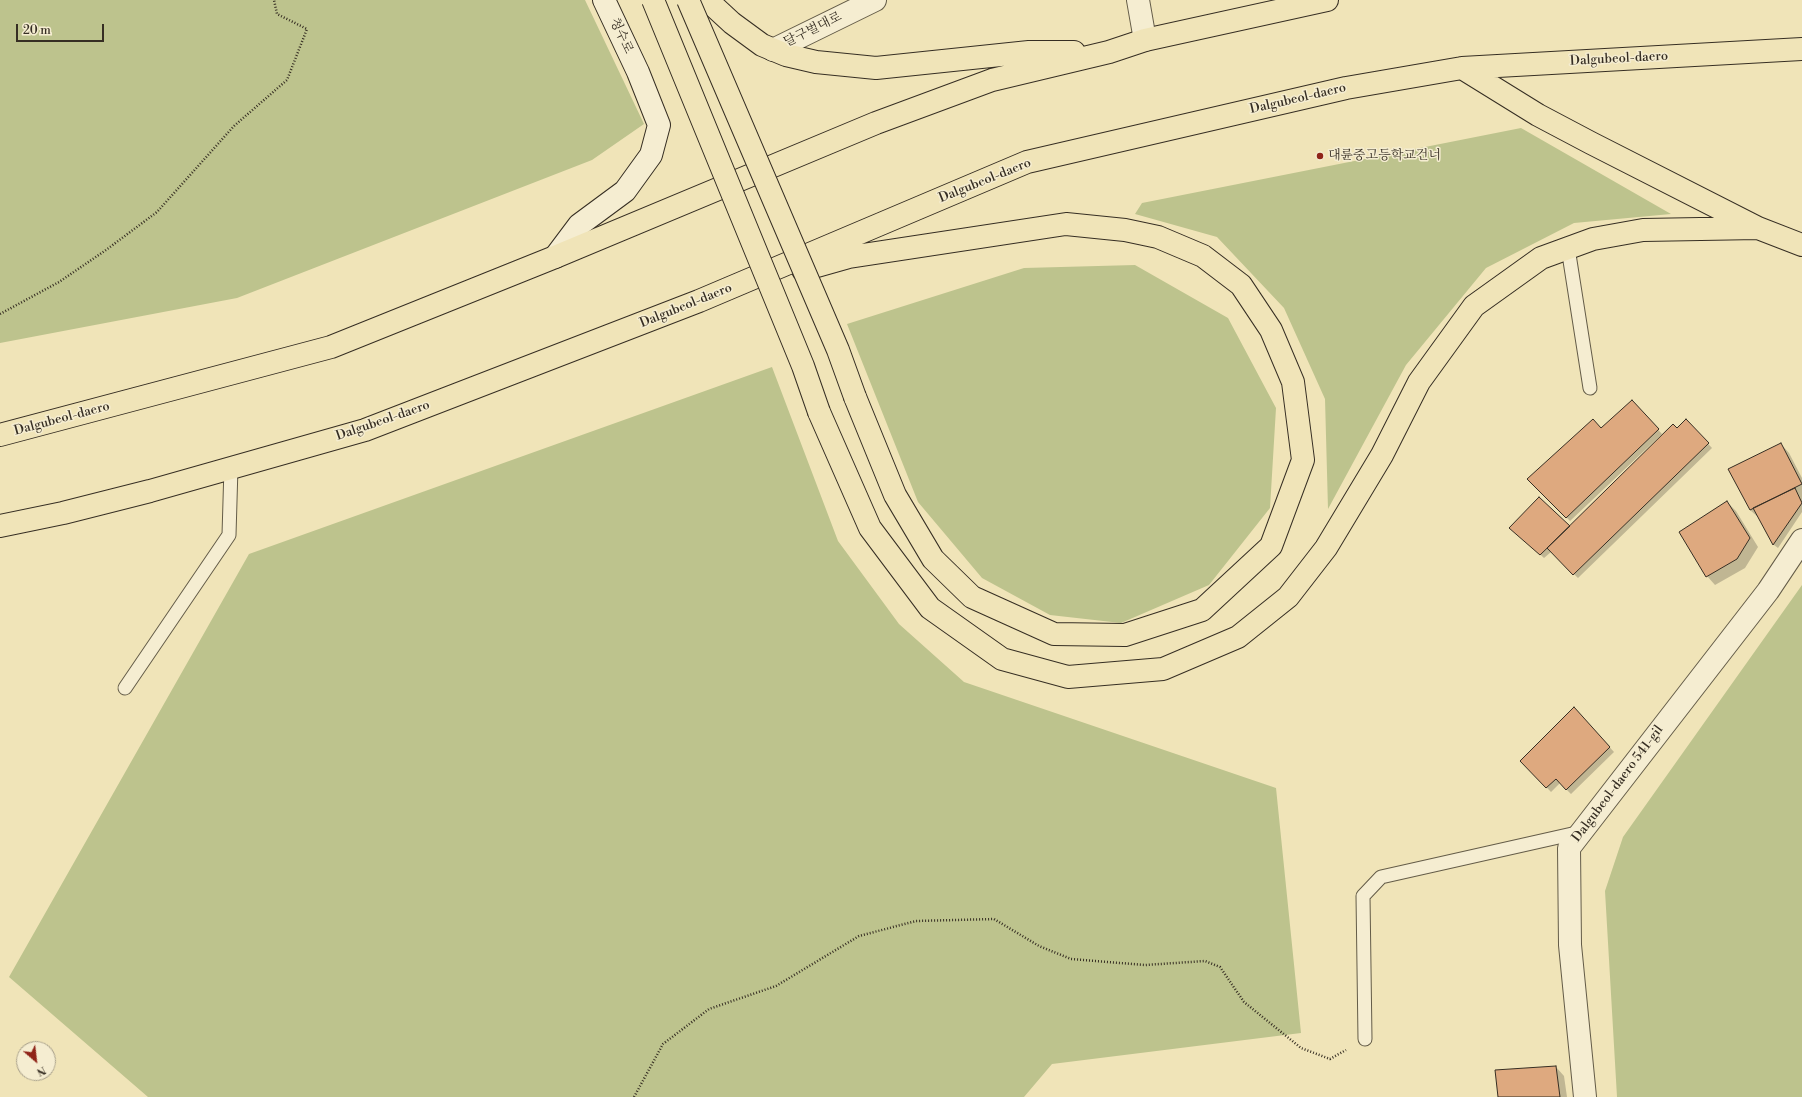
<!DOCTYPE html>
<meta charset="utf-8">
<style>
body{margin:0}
#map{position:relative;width:1802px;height:1097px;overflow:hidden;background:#f0e4b8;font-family:"Libre Bodoni",serif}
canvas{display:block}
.north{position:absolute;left:16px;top:1041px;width:40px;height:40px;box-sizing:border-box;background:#f5edd1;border:1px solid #a9a18b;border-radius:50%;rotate:152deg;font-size:11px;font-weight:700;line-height:16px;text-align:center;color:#362e23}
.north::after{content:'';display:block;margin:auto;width:14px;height:18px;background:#8f2418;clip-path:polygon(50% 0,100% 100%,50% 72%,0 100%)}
.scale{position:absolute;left:16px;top:24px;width:88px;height:18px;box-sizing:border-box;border:2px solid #362e23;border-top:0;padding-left:5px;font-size:12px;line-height:14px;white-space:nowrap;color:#362e23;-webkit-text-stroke:3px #f5edd1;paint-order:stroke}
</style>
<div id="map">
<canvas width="1802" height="1097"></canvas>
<div class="north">N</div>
<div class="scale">20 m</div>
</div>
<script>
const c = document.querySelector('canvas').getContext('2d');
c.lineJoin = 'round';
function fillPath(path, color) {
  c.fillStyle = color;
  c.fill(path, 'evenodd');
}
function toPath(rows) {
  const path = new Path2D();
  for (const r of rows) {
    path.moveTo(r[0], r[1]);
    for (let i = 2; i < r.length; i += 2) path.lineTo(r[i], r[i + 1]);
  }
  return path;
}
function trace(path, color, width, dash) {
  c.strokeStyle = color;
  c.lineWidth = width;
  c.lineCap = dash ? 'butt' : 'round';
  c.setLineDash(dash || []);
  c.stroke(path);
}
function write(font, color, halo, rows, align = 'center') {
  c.font = font + ' "Libre Bodoni","Noto Serif KR",serif';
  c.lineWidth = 3;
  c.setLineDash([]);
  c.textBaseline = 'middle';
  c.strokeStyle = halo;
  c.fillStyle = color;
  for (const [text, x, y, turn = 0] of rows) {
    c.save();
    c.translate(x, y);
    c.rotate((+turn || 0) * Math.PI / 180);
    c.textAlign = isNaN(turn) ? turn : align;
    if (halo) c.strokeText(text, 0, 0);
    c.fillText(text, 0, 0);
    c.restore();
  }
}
const green = toPath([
 [0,0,585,0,644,124,592,160,237,298,0,343],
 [1521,128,1671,214,1574,223,1486,268,1406,365,1328,509,1325,399,1284,308,1217,237,1135,214,1142,203],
 [1135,265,1228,318,1276,408,1270,508,1209,585,1121,623,1050,615,982,578,918,502,847,324,1024,268],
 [772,367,838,541,899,624,964,682,1276,788,1301,1033,1052,1064,1024,1097,148,1097,9,977,249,554],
 [1802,585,1802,1097,1617,1097,1605,891,1623,837]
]);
const shadow = toPath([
 [1636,405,1662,434,1570,521,1529,479],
 [1686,420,1712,448,1578,578,1551,552,1544,558,1515,531,1570,527],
 [1781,444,1789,453,1802,478,1802,512,1778,548,1774,545,1759,518,1750,510],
 [1727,502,1736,511,1758,547,1745,568,1715,585,1707,576],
 [1578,712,1614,752,1571,794,1560,783,1551,792,1521,761],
 [1556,1067,1564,1076,1567,1097,1499,1097]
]);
const building = toPath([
 [1632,400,1659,429,1566,518,1527,479,1593,419,1601,428,1632,400],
 [1686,419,1709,443,1573,575,1547,548,1673,424,1677,428,1686,419],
 [1781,443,1802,484,1750,510,1728,469,1781,443],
 [1795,488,1802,503,1773,545,1753,508,1795,488],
 [1539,497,1570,526,1540,555,1509,528,1539,497],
 [1727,501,1750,538,1737,559,1706,577,1679,532,1727,501],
 [1574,707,1610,747,1566,790,1556,779,1546,788,1520,761,1574,707],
 [1556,1066,1560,1097,1498,1097,1495,1070,1556,1066]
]);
const path = toPath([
 [0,314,59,282,106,250,157,212,234,126,287,80,307,29,277,14,274,0],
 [634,1097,663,1044,709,1009,776,986,859,936,916,921,994,919,1039,946,1071,959,1145,965,1205,961,1220,967,1244,1002,1301,1048,1330,1059,1346,1050]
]);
const service = toPath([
 [1568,248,1590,388],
 [125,688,229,535,231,467],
 [1365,1039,1363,896,1381,877,1581,832]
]);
const minor = toPath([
 [1138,0,1145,40],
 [773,50,875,0]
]);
const tertiary = toPath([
 [1585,1097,1570,945,1569,848,1768,591,1802,540]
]);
const secondary = toPath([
 [555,257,579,225,625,191,651,155,659,125,638,72,604,0]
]);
const primary = toPath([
 [707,0,732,23,762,45,786,55,816,62,876,68,1029,52,1074,52],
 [1462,68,1538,115,1591,143,1758,228,1802,245],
 [803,270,849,257,1066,224,1125,230,1158,237,1203,256,1241,285,1271,330,1293,382,1303,460,1271,546,1202,610,1125,635,1054,634,972,597,933,559,895,495,855,397],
 [819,412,870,528,930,608,1002,659,1068,677,1163,669,1238,637,1288,597,1326,548,1382,455,1419,382,1474,306,1541,258,1593,239,1643,230,1758,228],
 [0,435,331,347,555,257,876,123,992,80,1109,52,1145,40,1327,0],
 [0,526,63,513,150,491,365,430,699,301,1027,162,1346,88,1462,68,1802,49]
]);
const primaryBridge = toPath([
 [653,0,803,366,819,412],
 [688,0,838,350,855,397]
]);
const markers = [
 [1320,156,4,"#8f2418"]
];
const streetNames = [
 ["달구벌대로",813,30,-26],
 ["청수로",621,36,65],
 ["Dalgubeol-daero",1619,59,-3],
 ["Dalgubeol-daero",1298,99,-13],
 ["Dalgubeol-daero",985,181,-22],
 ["Dalgubeol-daero",686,306,-22],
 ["Dalgubeol-daero",62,419,-15],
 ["Dalgubeol-daero",383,421,-19],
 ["Dalgubeol-daero 541-gil",1618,784,-53]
];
const poiNames = [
 ["대륜중고등학교건너",1328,156]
];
fillPath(green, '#bdc38d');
fillPath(shadow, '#0003');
fillPath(building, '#dea97f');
trace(building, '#362e23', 1);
trace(service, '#645c48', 15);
trace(minor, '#645c48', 24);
trace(tertiary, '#645c48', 24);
trace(secondary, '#362e23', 24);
trace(primary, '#362e23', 24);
trace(path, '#362e23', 2.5, [1, 2]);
trace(service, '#f5edd1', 13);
trace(minor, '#f5edd1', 22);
trace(tertiary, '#f5edd1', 22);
trace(secondary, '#f5edd1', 22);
trace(primary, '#f0e4b8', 22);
trace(primaryBridge, '#362e23', 24, []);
trace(primaryBridge, '#f0e4b8', 22);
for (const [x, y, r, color] of markers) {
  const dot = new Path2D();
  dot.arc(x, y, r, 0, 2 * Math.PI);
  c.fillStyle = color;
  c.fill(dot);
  trace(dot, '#f5edd1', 1.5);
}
write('13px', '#362e23', '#f5edd1', streetNames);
write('13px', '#362e23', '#f5edd1', poiNames, 'left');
</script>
